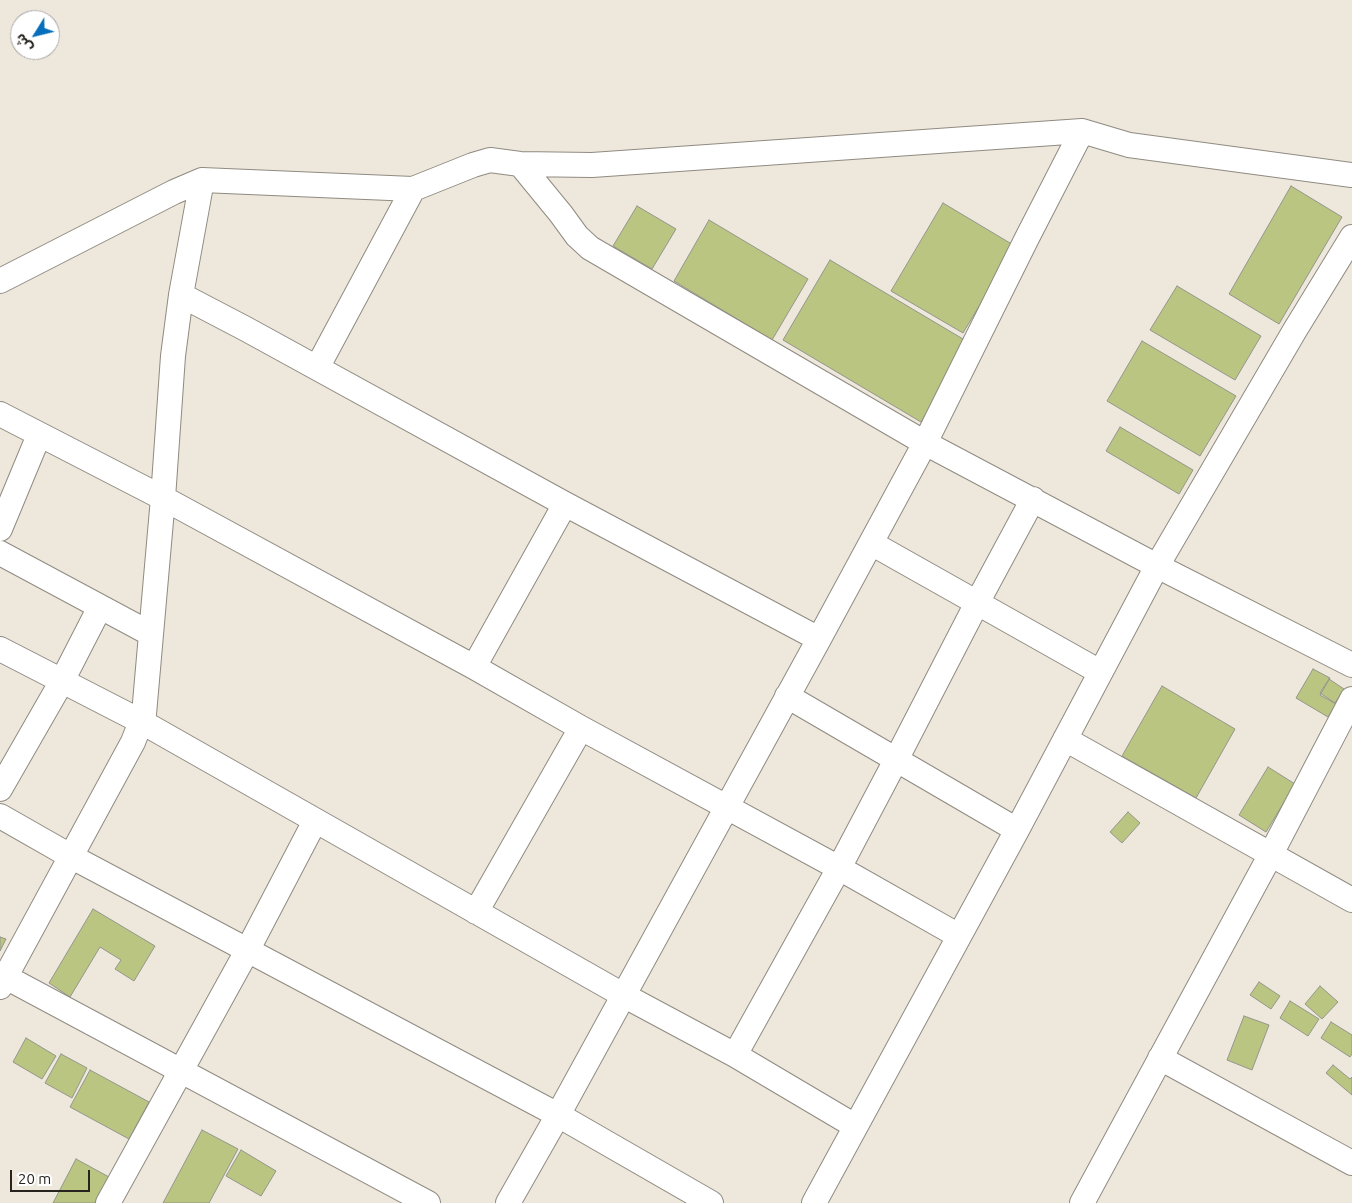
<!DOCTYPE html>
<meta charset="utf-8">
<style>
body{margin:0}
#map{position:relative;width:1352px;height:1203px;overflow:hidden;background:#ede7dc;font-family:Ubuntu,"Noto Sans Arabic",sans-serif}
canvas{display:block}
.north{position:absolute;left:10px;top:10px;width:50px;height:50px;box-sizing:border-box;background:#fff;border:1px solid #a9a7a6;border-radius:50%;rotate:234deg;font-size:14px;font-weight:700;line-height:20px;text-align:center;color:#272420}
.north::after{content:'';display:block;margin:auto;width:18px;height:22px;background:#066eba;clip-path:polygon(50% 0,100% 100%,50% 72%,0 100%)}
.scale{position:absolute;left:10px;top:1170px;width:80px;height:22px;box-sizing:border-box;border:2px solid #272420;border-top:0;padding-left:6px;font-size:15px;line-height:18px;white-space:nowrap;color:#272420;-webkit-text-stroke:4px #fff;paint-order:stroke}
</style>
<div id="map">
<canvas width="1352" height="1203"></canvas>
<div class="north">ش</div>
<div class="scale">20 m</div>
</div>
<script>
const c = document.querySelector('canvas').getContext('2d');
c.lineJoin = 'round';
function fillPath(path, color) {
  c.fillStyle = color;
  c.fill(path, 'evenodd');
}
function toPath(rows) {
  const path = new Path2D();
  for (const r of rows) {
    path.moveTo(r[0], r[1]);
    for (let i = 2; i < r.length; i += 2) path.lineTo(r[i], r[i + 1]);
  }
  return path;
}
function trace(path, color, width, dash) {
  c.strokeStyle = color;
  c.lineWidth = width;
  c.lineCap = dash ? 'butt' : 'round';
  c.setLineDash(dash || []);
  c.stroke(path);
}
const building = toPath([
 [1291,186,1342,217,1279,324,1229,294,1291,186],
 [943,203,1015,246,963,333,891,291,943,203],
 [637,206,676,229,652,269,613,246,637,206],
 [709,220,808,279,772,340,674,281,709,220],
 [830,260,968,342,921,422,783,340,830,260],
 [1177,286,1261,336,1235,380,1150,330,1177,286],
 [1142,341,1236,396,1200,456,1107,401,1142,341],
 [1120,427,1193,470,1179,494,1106,451,1120,427],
 [1313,669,1330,678,1320,695,1336,704,1328,717,1296,698,1313,669],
 [1329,679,1344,689,1335,703,1320,693,1329,679],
 [1162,686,1235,729,1196,798,1122,756,1162,686],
 [1268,767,1295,784,1266,832,1239,815,1268,767],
 [1128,812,1140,823,1122,843,1110,832,1128,812],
 [93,909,155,946,134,981,115,969,121,960,100,947,70,997,49,983,93,909],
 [0,937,6,939,0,951,0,937],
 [1259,982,1280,996,1271,1009,1250,995,1259,982],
 [1320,986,1338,1002,1322,1019,1305,1004,1320,986],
 [1290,1001,1319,1019,1308,1036,1280,1018,1290,1001],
 [1244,1016,1269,1025,1252,1070,1227,1060,1244,1016],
 [1331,1022,1352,1035,1352,1054,1350,1057,1321,1038,1331,1022],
 [26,1038,56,1056,42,1079,13,1062,26,1038],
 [61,1054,87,1068,72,1098,45,1083,61,1054],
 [1333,1065,1350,1079,1352,1077,1352,1095,1326,1073,1333,1065],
 [90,1070,149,1102,129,1139,70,1107,90,1070],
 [202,1130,238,1149,209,1203,163,1203,202,1130],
 [241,1150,276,1171,261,1196,226,1176,241,1150],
 [76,1159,109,1177,95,1203,53,1203,76,1159]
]);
const minor = toPath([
 [520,164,561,214,577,236,590,248,925,443,1157,566,1352,665],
 [0,281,174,192,202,180,413,189,473,165,490,160,520,164,592,165,1082,131,1129,145,1352,175],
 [181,295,246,329,565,504,819,639],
 [317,368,413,189],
 [0,414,163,498,474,667,581,728,839,868,959,936],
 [0,529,39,435],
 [871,543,1100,672],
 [0,553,151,634],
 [0,649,142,722,623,995,735,1055,855,1126],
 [474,667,565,504],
 [787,696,1017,830],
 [1065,739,1352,900],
 [0,789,62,681,100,607],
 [0,816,72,857,558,1115,711,1203],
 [476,912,581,728],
 [0,974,428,1203],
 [0,987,133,742,144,714,163,498,173,356,181,295,202,180],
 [735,1055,839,868,896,760,977,603,1033,499],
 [1160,1058,1352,1163],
 [108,1203,247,951,315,821],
 [508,1203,558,1115,819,639,925,443,1027,238,1082,131],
 [814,1203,1017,830,1157,566,1295,330,1352,237],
 [1082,1203,1271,854,1352,699]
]);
fillPath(building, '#bac581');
trace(building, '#94968b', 1);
trace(minor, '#908b81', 26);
trace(minor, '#fff', 24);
</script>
